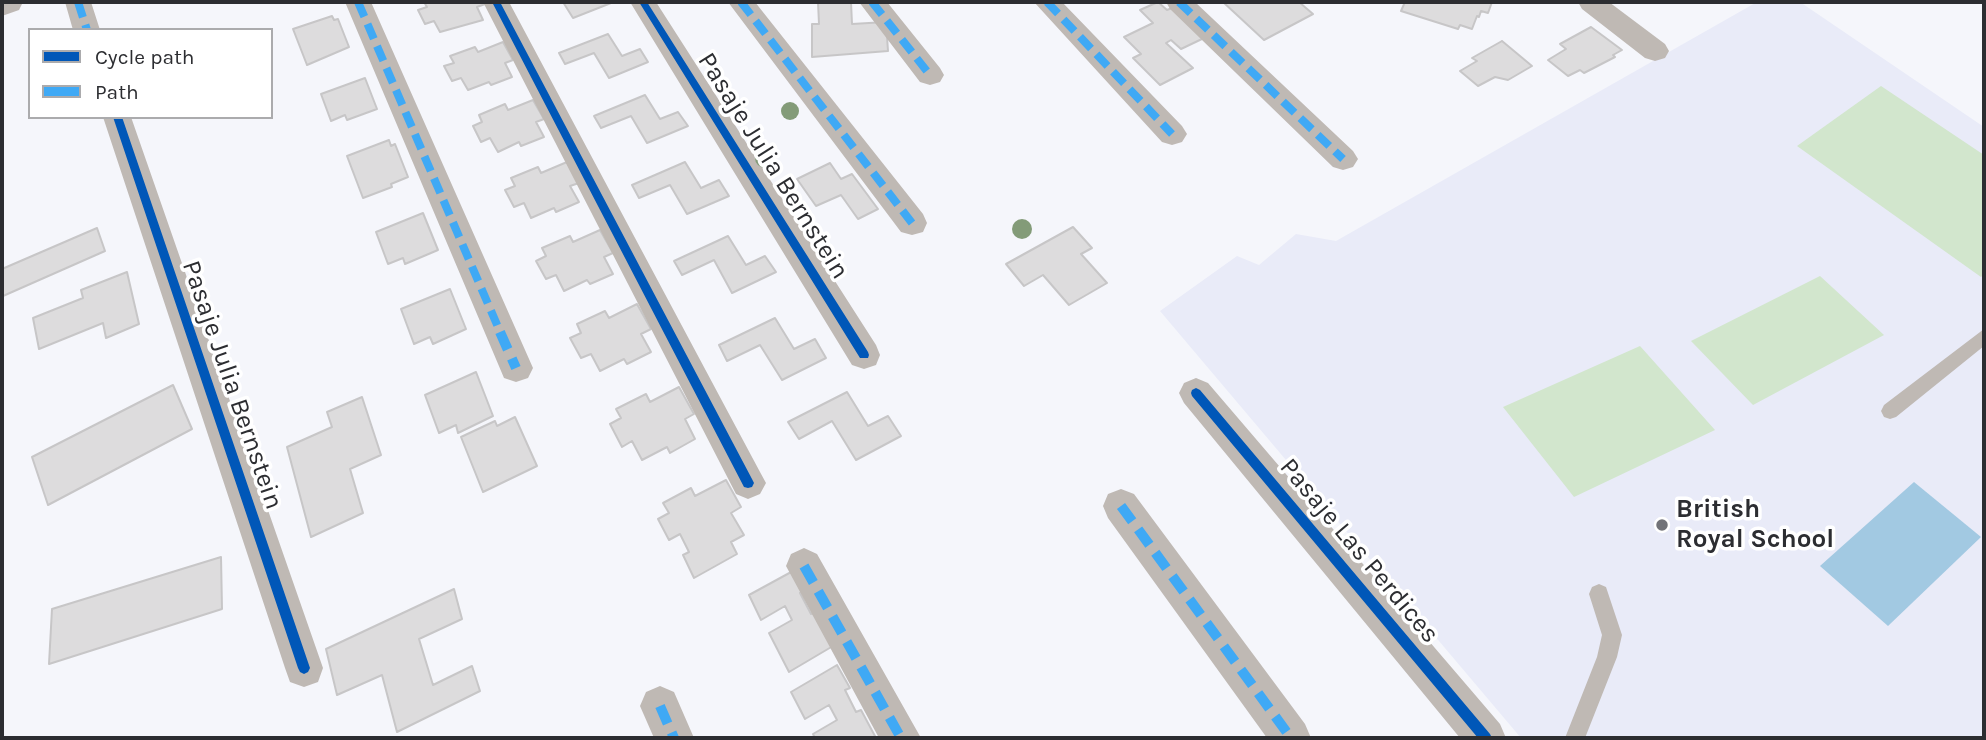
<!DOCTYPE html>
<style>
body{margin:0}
#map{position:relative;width:1986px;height:740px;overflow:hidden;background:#f5f6fb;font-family:Karla,sans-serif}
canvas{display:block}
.frame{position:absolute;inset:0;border:4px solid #2c2d31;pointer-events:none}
.legend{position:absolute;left:28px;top:28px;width:245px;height:91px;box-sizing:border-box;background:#fff;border:2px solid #ababad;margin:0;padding:9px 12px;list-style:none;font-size:21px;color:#2c2d31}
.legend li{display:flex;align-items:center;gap:14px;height:35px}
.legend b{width:35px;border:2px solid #ababad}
</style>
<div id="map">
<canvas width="1986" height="740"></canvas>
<div class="frame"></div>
<ul class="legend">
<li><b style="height:9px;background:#0057b8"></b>Cycle path</li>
<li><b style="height:9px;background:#3fa9f5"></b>Path</li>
</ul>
</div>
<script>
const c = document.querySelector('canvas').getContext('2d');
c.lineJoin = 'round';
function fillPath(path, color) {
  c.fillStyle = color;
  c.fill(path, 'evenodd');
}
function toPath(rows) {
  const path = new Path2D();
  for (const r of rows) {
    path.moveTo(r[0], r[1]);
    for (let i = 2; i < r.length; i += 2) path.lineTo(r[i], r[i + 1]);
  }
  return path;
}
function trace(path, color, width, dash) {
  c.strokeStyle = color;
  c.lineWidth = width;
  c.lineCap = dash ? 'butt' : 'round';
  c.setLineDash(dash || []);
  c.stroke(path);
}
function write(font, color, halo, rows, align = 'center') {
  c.font = font + ' Karla,sans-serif';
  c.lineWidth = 7;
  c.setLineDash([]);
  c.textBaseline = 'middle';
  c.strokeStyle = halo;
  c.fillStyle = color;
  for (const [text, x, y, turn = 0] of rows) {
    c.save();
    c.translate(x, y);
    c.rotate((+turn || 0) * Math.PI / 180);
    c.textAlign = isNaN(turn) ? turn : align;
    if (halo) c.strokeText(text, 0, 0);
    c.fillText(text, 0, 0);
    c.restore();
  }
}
const built = toPath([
 [1757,2,1800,2,1984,127,1984,738,1521,738,1160,311,1237,256,1259,265,1296,234,1336,241]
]);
const green = toPath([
 [1881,86,1984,155,1984,274,1981,277,1797,146],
 [1820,276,1884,335,1753,405,1691,341],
 [1640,346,1715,430,1574,497,1503,407]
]);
const water = toPath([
 [1914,482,1981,537,1888,626,1820,566]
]);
const building = toPath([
 [424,2,483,2,485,4,477,7,483,20,440,32,434,21,425,24,418,10,427,7,424,2],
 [563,2,610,2,611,3,573,18,563,2],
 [818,2,851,2,852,24,886,22,888,51,812,57,812,24,819,24,818,2],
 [1158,2,1167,10,1172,8,1204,38,1181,49,1171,40,1166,43,1193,68,1160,85,1133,58,1141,54,1124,37,1153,23,1140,10,1158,2],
 [1223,2,1299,2,1313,14,1264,40,1223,2],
 [1405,2,1492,2,1488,13,1481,11,1479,17,1477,16,1472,29,1460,25,1458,29,1401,11,1405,2],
 [332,16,334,20,338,19,349,47,307,65,293,29,332,16],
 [1591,27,1622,50,1613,55,1615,57,1584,73,1580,70,1568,76,1548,60,1566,49,1560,44,1591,27],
 [608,34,622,56,640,49,648,62,609,78,594,53,565,64,559,53,608,34],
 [1502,41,1532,66,1508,80,1495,77,1478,86,1460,71,1477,61,1472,58,1502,41],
 [503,42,513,60,505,63,512,77,491,85,489,82,468,90,461,78,452,81,444,66,454,63,450,56,475,47,478,52,503,42],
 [365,78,377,109,347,120,345,115,331,121,321,94,365,78],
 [645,95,660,119,678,112,688,126,647,143,631,116,601,128,594,116,645,95],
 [533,100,544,119,536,122,544,137,521,146,519,142,498,152,490,138,481,142,473,126,482,122,479,115,505,104,508,110,533,100],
 [389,140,391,146,395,144,408,177,391,184,392,187,363,198,347,156,389,140],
 [567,162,579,183,570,186,579,202,556,212,554,208,531,218,524,203,514,207,505,190,515,186,511,178,538,167,541,173,567,162],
 [685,162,701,188,719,180,729,196,687,214,670,185,639,198,632,185,685,162],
 [830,163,841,179,852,174,878,209,858,219,841,195,816,206,797,179,830,163],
 [423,213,438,250,405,264,403,258,388,264,376,232,423,213],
 [1073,227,1092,248,1081,254,1107,283,1069,305,1043,275,1024,286,1006,264,1073,227],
 [97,228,105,251,3,296,2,269,97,228],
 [600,230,613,253,604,257,613,274,590,284,587,280,564,291,556,275,546,279,536,261,546,256,542,248,570,236,573,242,600,230],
 [728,236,746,265,765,256,776,272,732,293,714,260,682,275,674,261,728,236],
 [127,272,139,324,106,338,103,323,39,349,33,318,83,298,81,290,127,272],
 [450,289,466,329,433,344,430,337,414,344,401,309,450,289],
 [637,304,651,329,641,334,651,352,627,364,624,359,600,371,591,354,581,358,570,338,581,333,577,324,605,311,609,318,637,304],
 [775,318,794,349,815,339,826,358,782,380,760,345,727,361,719,345,775,318],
 [476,372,493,416,458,433,456,425,439,433,425,395,476,372],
 [173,385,192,429,48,505,32,457,173,385],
 [679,387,694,414,685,419,695,439,670,453,667,447,642,460,632,441,622,447,610,424,621,418,616,409,646,394,650,402,679,387],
 [847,392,868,426,888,416,901,436,856,460,832,421,799,439,788,422,847,392],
 [362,397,381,455,350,469,363,513,311,537,287,447,332,427,327,412,362,397],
 [515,417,537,466,483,492,461,437,495,421,497,426,515,417],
 [726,480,741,507,731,513,744,535,731,542,737,554,694,578,683,555,689,552,680,534,669,540,658,519,669,513,663,503,691,488,695,496,726,480],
 [221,557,222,609,49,664,52,609,221,557],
 [793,571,804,591,800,593,811,614,815,612,833,646,789,672,769,633,792,620,785,606,761,620,749,595,793,571],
 [454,589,462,619,419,639,433,685,472,666,480,691,397,732,382,675,337,695,326,649,454,589],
 [837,665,850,688,845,690,856,712,861,710,876,738,815,738,813,734,837,720,829,705,805,719,791,692,837,665]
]);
const lane = toPath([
 [1984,329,1984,346,1896,417,1890,419,1884,417,1881,411,1884,405,1984,329],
 [1599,584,1606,587,1622,635,1617,657,1585,738,1565,738,1597,657,1602,635,1589,594,1592,587,1599,584]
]);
const street = toPath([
 [65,2,91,2,100,30,73,30,65,2],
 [345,2,371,2,533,368,528,378,516,382,504,378,345,2],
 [483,2,509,2,760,472,766,483,760,494,748,499,736,494,483,2],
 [630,2,656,2,876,345,880,355,876,365,864,369,852,365,630,2],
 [728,2,755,2,923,214,927,223,923,232,912,235,901,232,728,2],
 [859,2,887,2,940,68,944,75,940,82,930,85,920,82,859,2],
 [1034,2,1062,2,1182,126,1187,134,1182,142,1172,145,1162,142,1034,2],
 [1166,2,1195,2,1353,151,1358,159,1353,167,1343,170,1333,167,1170,9,1166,2],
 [1578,2,1609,2,1665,44,1669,51,1665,58,1655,61,1645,58,1582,9,1578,2],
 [103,117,131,117,323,668,318,682,304,687,290,682,285,668,103,117],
 [1196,378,1208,383,1500,724,1506,738,1460,738,1184,403,1179,393,1184,383,1196,378],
 [1121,489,1134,494,1305,724,1311,738,1267,738,1108,518,1103,506,1108,494,1121,489],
 [804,548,817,554,921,738,879,738,786,566,791,554,804,548],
 [660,686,674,692,694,738,654,738,640,706,646,692,660,686]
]);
const secondary = toPath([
 [2,2,23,2,19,10,2,16,2,2]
]);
const quietFar1 = toPath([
 [78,2,87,30],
 [358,2,501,334],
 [741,2,912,223],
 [872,2,930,75],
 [1047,2,1172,134],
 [1179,2,1343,159]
]);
const quiet = toPath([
 [500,332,516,368],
 [1121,506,1291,738],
 [804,566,901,738],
 [660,706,674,738]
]);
const cycleway = toPath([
 [492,2,500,2,752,479,754,483,752,487,748,488,744,487,492,2],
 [639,2,647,2,868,352,869,355,868,358,860,358,639,2],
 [113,117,122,117,310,668,308,672,304,674,300,672,298,668,113,117],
 [1196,388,1200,390,1490,734,1492,738,1478,738,1192,396,1191,393,1192,390,1196,388]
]);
const trees = [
 [790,111,9],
 [765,158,10],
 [1022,229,10]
];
const markers = [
 [1662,525,7,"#727378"]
];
const streetNames = [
 ["Pasaje Julia Bernstein",773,166,58],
 ["Pasaje Julia Bernstein",232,385,71],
 ["Pasaje Las Perdices",1359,551,50]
];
const poiNames = [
 ["British",1676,510],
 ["Royal School",1676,540]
];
fillPath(built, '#e9ebf8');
fillPath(green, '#d2e6cd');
fillPath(water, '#a2c9e2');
fillPath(building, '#dddcdd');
trace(building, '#c7c6c7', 2);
fillPath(lane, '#bfb9b4');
fillPath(street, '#bfb9b4');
fillPath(secondary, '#beb8b4');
trace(quietFar1, '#3fa9f5', 8, [16, 8]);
trace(quiet, '#3fa9f5', 10, [19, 10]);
fillPath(cycleway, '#0057b8');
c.fillStyle = '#839b78';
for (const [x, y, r] of trees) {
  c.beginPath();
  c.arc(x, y, r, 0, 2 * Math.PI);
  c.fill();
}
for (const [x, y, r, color] of markers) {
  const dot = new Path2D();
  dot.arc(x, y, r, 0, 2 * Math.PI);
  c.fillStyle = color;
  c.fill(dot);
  trace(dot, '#fff', 2.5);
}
write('26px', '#2c2d31', '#fff', streetNames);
write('bold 26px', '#2c2d31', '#fff', poiNames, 'left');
</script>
